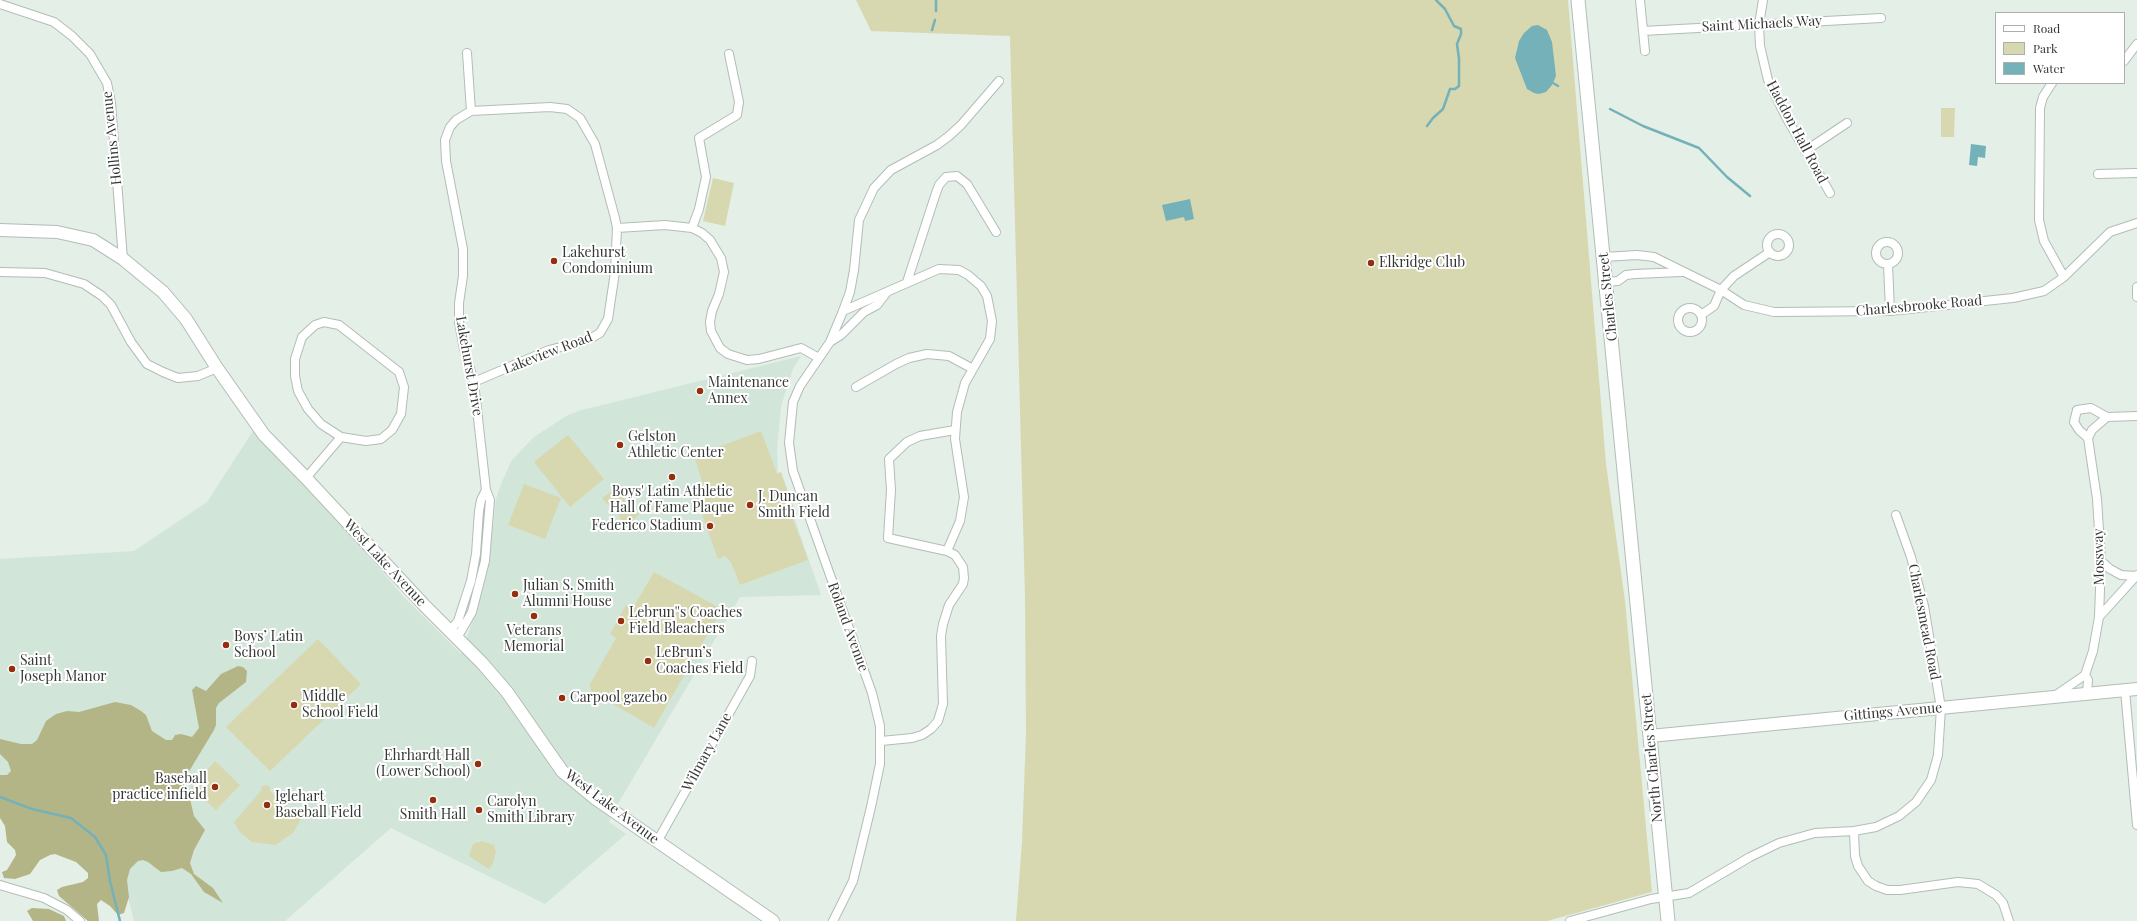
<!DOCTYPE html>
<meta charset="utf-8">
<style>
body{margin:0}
#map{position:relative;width:2137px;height:921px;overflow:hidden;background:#e3efe7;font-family:"Playfair Display",serif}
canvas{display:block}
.legend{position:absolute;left:1995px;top:12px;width:130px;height:72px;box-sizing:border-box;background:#fff;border:1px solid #adafae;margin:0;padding:5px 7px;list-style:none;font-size:12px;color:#333734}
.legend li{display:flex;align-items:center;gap:8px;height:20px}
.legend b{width:20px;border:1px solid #adafae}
</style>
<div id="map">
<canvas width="2137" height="921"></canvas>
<ul class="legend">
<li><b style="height:5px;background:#fff"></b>Road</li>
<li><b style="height:11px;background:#d7d8af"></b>Park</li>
<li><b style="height:11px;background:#74b1b8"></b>Water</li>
</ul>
</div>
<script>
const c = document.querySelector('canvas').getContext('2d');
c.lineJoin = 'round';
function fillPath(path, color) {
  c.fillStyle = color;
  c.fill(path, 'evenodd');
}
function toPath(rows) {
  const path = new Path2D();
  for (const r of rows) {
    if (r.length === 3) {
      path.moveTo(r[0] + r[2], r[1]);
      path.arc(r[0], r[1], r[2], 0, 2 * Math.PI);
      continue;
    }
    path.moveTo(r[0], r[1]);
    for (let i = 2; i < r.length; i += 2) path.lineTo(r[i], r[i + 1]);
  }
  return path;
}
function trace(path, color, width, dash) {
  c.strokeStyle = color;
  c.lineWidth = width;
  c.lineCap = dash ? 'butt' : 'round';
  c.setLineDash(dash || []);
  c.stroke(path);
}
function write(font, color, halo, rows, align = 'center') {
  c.font = font + ' "Playfair Display",serif';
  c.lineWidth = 4;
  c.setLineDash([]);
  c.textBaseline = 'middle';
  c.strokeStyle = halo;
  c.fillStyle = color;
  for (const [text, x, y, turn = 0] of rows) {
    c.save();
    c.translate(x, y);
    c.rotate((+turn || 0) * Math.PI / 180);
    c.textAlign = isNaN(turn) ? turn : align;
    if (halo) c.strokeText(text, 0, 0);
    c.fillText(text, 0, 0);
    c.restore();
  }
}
const built = toPath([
 [801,356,793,369,781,406,777,450,778,471,821,595,740,597,616,807,609,822,626,834,545,904,391,828,285,921,134,921,113,836,0,804,0,559,134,551,207,502,253,431,361,547,403,596,461,654,482,594,490,553,496,499,501,484,512,460,534,437,568,415,582,410]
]);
const green = toPath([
 [856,0,1568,0,1606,464,1625,601,1652,892,1547,921,1016,921,1022,842,1026,733,1025,596,1010,36,871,31],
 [1941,108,1955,108,1954,137,1941,137],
 [713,178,734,183,725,226,703,221],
 [761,431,777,474,781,472,797,517,793,519,808,560,740,585,731,562,725,556,718,559,695,495,705,491,694,456],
 [568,435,604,479,570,507,534,462],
 [524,484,561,498,545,539,508,525],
 [615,489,639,514,627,526,619,517,620,516,611,503,608,505,602,498],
 [654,572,722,609,654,728,591,691,590,684,616,638,610,634,626,605,633,608],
 [318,639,361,684,270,771,226,727],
 [215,761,240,785,216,810,191,788],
 [267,785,270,787,270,791,301,819,293,833,275,845,252,842,239,831,234,822,261,791,262,786],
 [482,841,494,845,496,853,492,865,489,869,469,856,473,844]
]);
const forest = toPath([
 [238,666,243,667,247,671,246,682,219,703,216,708,216,725,214,730,185,778,194,816,205,830,194,850,190,863,194,874,213,888,223,903,204,892,191,874,182,868,172,871,161,872,148,862,143,860,138,861,130,869,127,880,129,897,124,913,118,915,110,906,101,900,97,904,99,921,88,921,59,896,57,890,62,887,83,882,88,878,88,873,76,862,55,854,50,855,40,860,30,874,15,879,4,878,2,872,7,870,16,855,15,850,7,842,5,826,0,818,0,775,7,775,11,771,8,762,0,754,0,739,21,744,32,744,37,740,46,721,56,714,67,711,79,712,115,702,131,705,141,711,146,715,152,731,166,740,172,740,175,735,181,734,192,737,199,728,192,690,196,686,206,691,221,674],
 [32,908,49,909,64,916,66,921,33,921,27,911]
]);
const water = toPath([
 [1538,25,1547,30,1552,42,1556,76,1552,85,1546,92,1539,94,1534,93,1527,89,1515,58,1519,41,1524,33,1532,26],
 [1971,144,1986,146,1985,158,1978,157,1977,166,1969,165],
 [1190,199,1194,219,1185,221,1184,217,1166,221,1162,205]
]);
const stream = toPath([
 [936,0,936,11],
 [932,30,935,20],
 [1553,83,1558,86],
 [1610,109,1643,126,1699,148,1727,177,1750,196],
 [1427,126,1433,118,1443,109,1450,89,1455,89,1459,86,1459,59,1457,44,1461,34,1461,29,1454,26,1445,9,1436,0],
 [0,797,32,809,71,818,95,837,106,855,110,881,120,921]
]);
const street = toPath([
 [1640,0,1645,51],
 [1763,0,1759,24,1760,46,1768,80,1786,117,1830,193],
 [0,4,54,22,72,36,90,54,107,83,111,103,123,259],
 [1643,31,1881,18],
 [467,53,471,111],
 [2124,61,2137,44],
 [2052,83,2043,97,2040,108,2039,220,2044,241,2064,277],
 [1805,151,1847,123],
 [2098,174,2137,173],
 [617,228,665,225,692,228,702,233,710,240,721,258,724,272,719,294,712,311,710,322,711,331,720,348,728,354,747,360,759,359,801,348,819,358],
 [692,228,699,209,706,177,699,138,737,115,739,102,729,54],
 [1778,245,11],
 [1887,253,11],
 [1604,257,1637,255,1654,257,1721,290,1744,305,1774,312,1890,311,2013,298,2044,291,2064,277,2110,232,2137,223],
 [1888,264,1890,311],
 [0,272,45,273,84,284,102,296,111,305,131,342,147,364,163,372,178,378,198,376,217,368],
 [907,282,936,193,939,185,946,177,957,176,967,184,996,232],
 [1606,282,1618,281,1626,275,1635,274,1681,272],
 [2137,287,2137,297],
 [1690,320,12],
 [843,311,939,269,959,270,968,275,981,286,987,296,992,321,990,339,965,383,957,412,955,439,964,497,960,521,947,551],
 [1701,315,1714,306,1721,290,1734,276,1770,252],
 [324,322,339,325,399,372,404,387,401,414,392,430,381,439,366,441,341,437,321,424,308,409,298,391,295,376,295,359,302,337,315,325,324,322],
 [830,342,841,335,864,312,877,305,887,292],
 [856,387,896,364,909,358,927,354,949,356,973,369],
 [2107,417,2137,416],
 [2088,438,2079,430,2074,422,2077,410,2091,408,2107,417],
 [306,478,341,437],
 [2101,561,2110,569,2121,575,2136,576],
 [2099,617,2137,575],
 [450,631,458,621,471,581,476,554,479,511,481,500,486,490],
 [457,638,472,612,485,561,490,500,486,490,474,382,464,349,459,322,459,303,463,276,463,249,446,161,445,140,450,127,456,120,471,111,550,107,567,109,580,118,595,144,615,218,617,228,615,272,608,319,600,333,593,337,580,342,549,350,474,382],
 [2085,675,2088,680,2087,693],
 [2125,690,2137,825],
 [2056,695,2085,675,2093,651,2099,617,2101,561,2097,499,2088,438,2092,430,2107,417],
 [881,741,912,738,922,735,931,729,938,721,943,704,941,636,943,624,949,605,963,584,964,578,963,567,955,555,947,551,888,538,891,490,889,459,907,442,920,436,955,430],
 [1854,831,1855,856,1858,866,1868,881,1876,886,1887,890,1900,890,1958,882,1978,884,1996,895,2003,903,2009,921],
 [657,842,750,676,752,661],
 [0,885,44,898,67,910,80,921],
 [833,921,853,881,871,807,880,764,880,726,872,693,793,471,789,443,793,402,800,386,830,342,843,311,850,292,854,270,859,220,874,188,891,170,937,145,949,136,961,125,999,81],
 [1570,921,1651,899,1689,893,1750,857,1779,843,1815,833,1854,831,1876,827,1899,816,1916,802,1931,780,1938,755,1941,708,1924,606,1911,557,1896,515]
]);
const secondary = toPath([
 [0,230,57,232,93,240,123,259,163,292,186,319,217,368,264,435,306,478,425,606,482,663,507,692,562,771,596,799,773,921],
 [1650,736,2137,689]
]);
const primary = toPath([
 [1578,0,1668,921]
]);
const markers = [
 [554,261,4,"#952e0f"],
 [1371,263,4,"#952e0f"],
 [700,391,4,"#952e0f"],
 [620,445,4,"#952e0f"],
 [672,477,4,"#952e0f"],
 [750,505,4,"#952e0f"],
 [710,526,4,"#952e0f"],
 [515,594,4,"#952e0f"],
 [534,616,4,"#952e0f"],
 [621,621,4,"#952e0f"],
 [226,645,4,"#952e0f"],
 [648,661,4,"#952e0f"],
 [12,669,4,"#952e0f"],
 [562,698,4,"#952e0f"],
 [294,705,4,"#952e0f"],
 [478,764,4,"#952e0f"],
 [215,787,4,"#952e0f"],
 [433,800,4,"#952e0f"],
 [267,805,4,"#952e0f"],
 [479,810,4,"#952e0f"]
];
const streetNames = [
 ["Saint Michaels Way",1762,24,-3],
 ["Haddon Hall Road",1797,132,62],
 ["Hollins Avenue",112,138,-96],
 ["Charles Street",1608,297,-96],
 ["Charlesbrooke Road",1919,306,-5],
 ["Lakeview Road",548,353,-21],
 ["Lakehurst Drive",469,366,80],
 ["Mossway",2099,557,-91],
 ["West Lake Avenue",385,563,47],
 ["Charlesmead Road",1924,622,79],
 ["Roland Avenue",848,627,70],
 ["Gittings Avenue",1893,712,-5],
 ["Wilmary Lane",707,752,-61],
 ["North Charles Street",1652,758,-95],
 ["West Lake Avenue",612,807,37]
];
const poiNames = [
 ["Lakehurst",562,253],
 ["Condominium",562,269],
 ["Elkridge Club",1379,263],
 ["Maintenance",708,383],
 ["Annex",708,399],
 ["Gelston",628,437],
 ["Athletic Center",628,453],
 ["Boys' Latin Athletic",672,492,"center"],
 ["Hall of Fame Plaque",672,508,"center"],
 ["J. Duncan",758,497],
 ["Smith Field",758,513],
 ["Federico Stadium",702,526,"right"],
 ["Julian S. Smith",523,586],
 ["Alumni House",523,602],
 ["Lebrun''s Coaches",629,613],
 ["Field Bleachers",629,629],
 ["Veterans",534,631,"center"],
 ["Memorial",534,647,"center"],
 ["Boys’ Latin",234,637],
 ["School",234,653],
 ["LeBrun’s",656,653],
 ["Coaches Field",656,669],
 ["Saint",20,661],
 ["Joseph Manor",20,677],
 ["Middle",302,697],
 ["School Field",302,713],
 ["Carpool gazebo",570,698],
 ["Ehrhardt Hall",470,756,"right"],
 ["(Lower School)",470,772,"right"],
 ["Baseball",207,779,"right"],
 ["practice infield",207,795,"right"],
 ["Iglehart",275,797],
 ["Baseball Field",275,813],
 ["Carolyn",487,802],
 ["Smith Library",487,818],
 ["Smith Hall",433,815,"center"]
];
fillPath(built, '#d2e5d9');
fillPath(green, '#d7d8af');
fillPath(forest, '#b4b586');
fillPath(water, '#74b1b8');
trace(stream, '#74b1b8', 2.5);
trace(street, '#b2bdb6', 10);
trace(secondary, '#b2bdb6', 14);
trace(primary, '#b2bdb6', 15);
trace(street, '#fff', 8);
trace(secondary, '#fff', 12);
trace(primary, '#fff', 13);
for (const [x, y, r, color] of markers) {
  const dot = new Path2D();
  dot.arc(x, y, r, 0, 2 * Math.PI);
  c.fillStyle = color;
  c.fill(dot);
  trace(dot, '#fff', 1.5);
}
write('14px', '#333734', '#fff', streetNames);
write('14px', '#333734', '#fff', poiNames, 'left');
</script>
